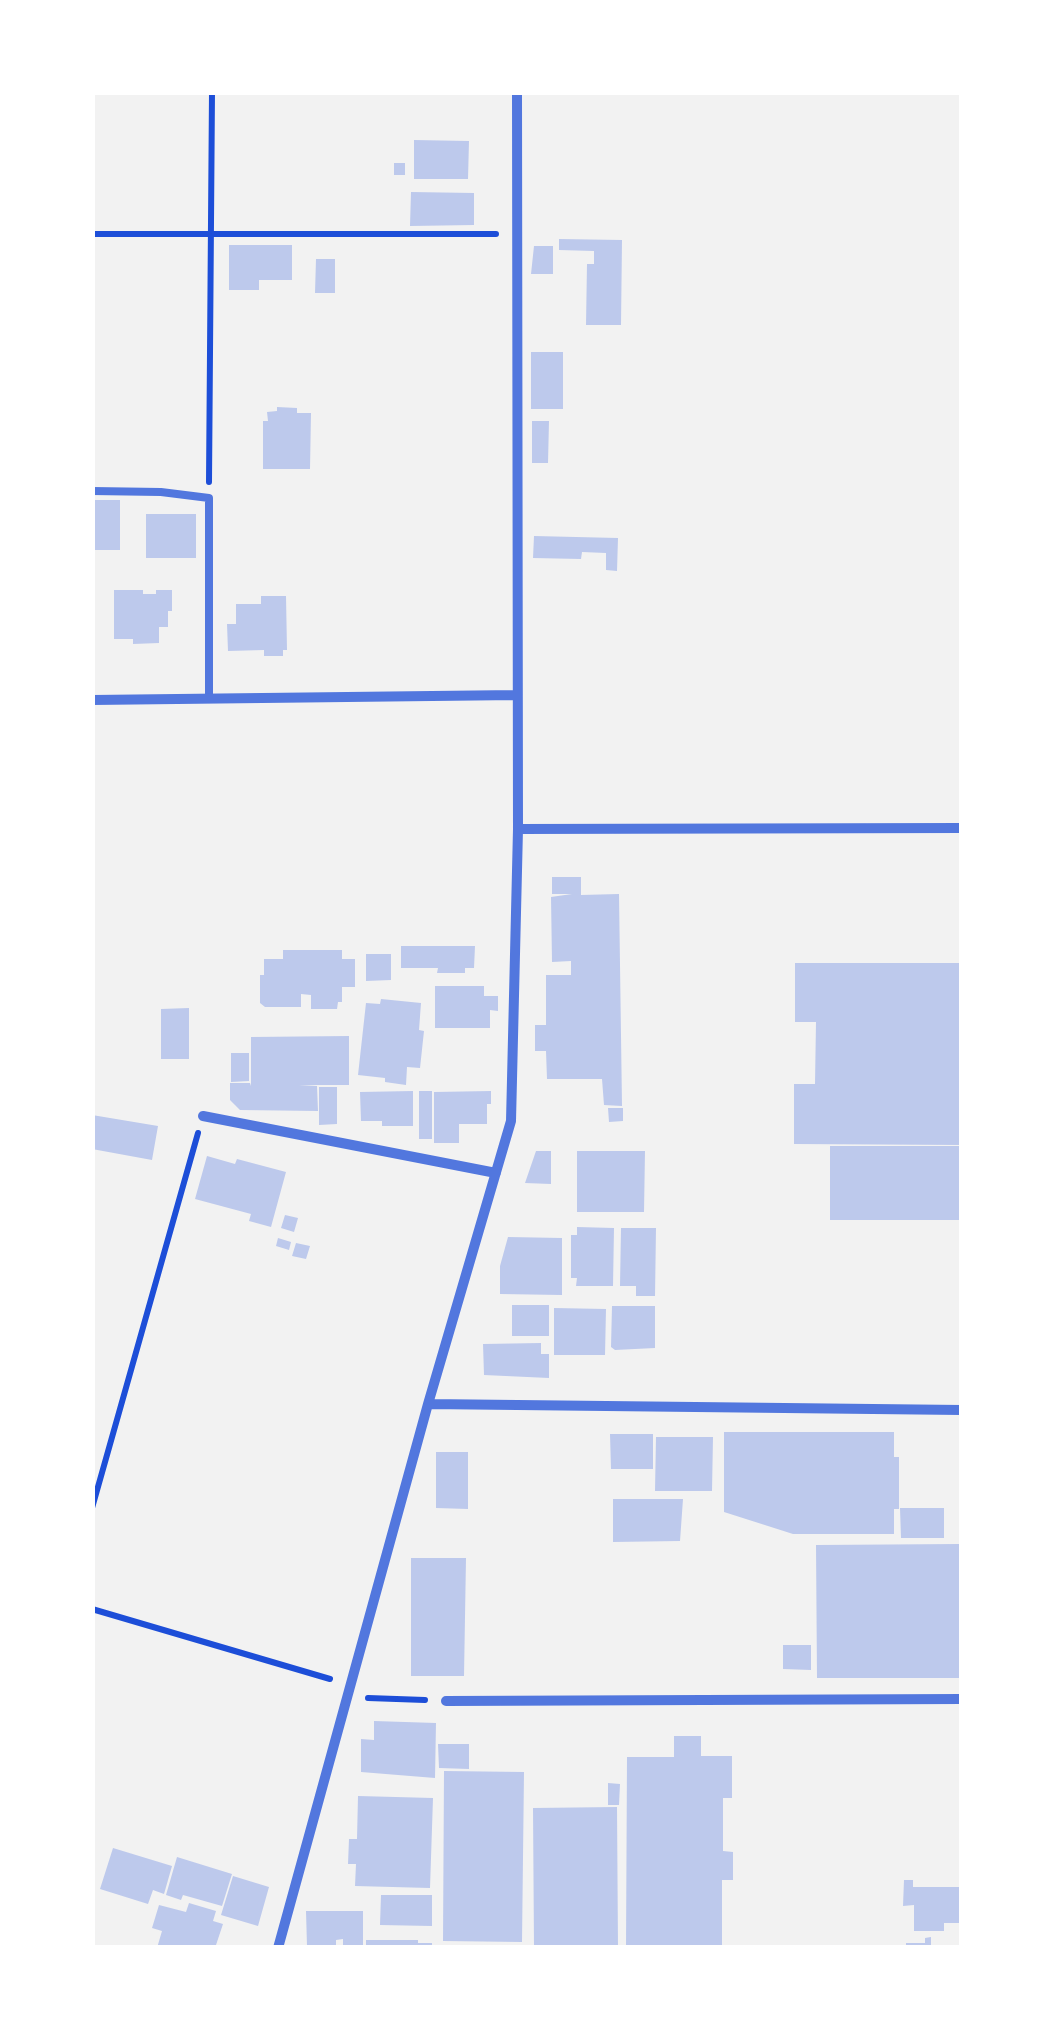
<!DOCTYPE html>
<style>
body{margin:0}
#map{position:relative;width:1054px;height:2040px;overflow:hidden;background:#f2f2f2;font-family:Commissioner,sans-serif}
canvas{display:block}
.frame{position:absolute;inset:0;border:95px solid #fff;pointer-events:none}
</style>
<div id="map">
<canvas width="1054" height="2040"></canvas>
<div class="frame"></div>
</div>
<script>
const c = document.querySelector('canvas').getContext('2d');
c.lineJoin = 'round';
function fillPath(path, color) {
  c.fillStyle = color;
  c.fill(path, 'evenodd');
}
function toPath(rows) {
  const path = new Path2D();
  for (const r of rows) {
    path.moveTo(r[0], r[1]);
    for (let i = 2; i < r.length; i += 2) path.lineTo(r[i], r[i + 1]);
  }
  return path;
}
function trace(path, color, width, dash) {
  c.strokeStyle = color;
  c.lineWidth = width;
  c.lineCap = dash ? 'butt' : 'round';
  c.setLineDash(dash || []);
  c.stroke(path);
}
const building = toPath([
 [414,140,469,141,468,179,414,179],
 [394,163,405,163,405,175,394,175],
 [411,192,474,193,474,225,410,226],
 [559,239,622,240,621,325,586,325,587,264,594,264,594,251,559,250],
 [229,245,292,245,292,280,259,280,259,290,229,290],
 [534,246,553,246,553,274,531,274],
 [316,259,335,259,335,293,315,293],
 [531,352,563,352,563,409,531,409],
 [277,407,297,408,297,413,311,413,310,469,263,469,263,421,268,421,267,412,277,411],
 [532,421,549,421,548,463,532,463],
 [92,500,120,500,120,550,92,550],
 [146,514,196,514,196,558,146,558],
 [534,536,618,538,617,571,606,570,606,553,582,552,581,559,533,558],
 [114,590,143,590,143,594,156,594,156,590,172,590,172,611,168,611,168,627,159,627,159,643,133,644,133,639,114,639],
 [261,596,286,596,287,650,283,650,283,656,264,656,264,650,228,651,227,624,236,624,236,604,261,604],
 [552,877,581,877,581,895,619,894,622,1106,604,1105,602,1079,547,1079,546,1051,535,1051,535,1025,546,1025,546,975,571,975,571,961,552,962,551,897,572,894,552,894],
 [401,946,475,946,474,968,465,968,465,973,437,973,438,968,401,968],
 [283,950,342,950,342,959,355,959,355,987,342,987,342,1002,338,1002,337,1009,311,1009,311,995,301,994,301,1007,265,1007,260,1003,260,975,264,975,264,959,283,959],
 [366,954,391,954,391,980,366,981],
 [795,963,962,963,962,1145,794,1144,794,1084,815,1084,816,1022,795,1022],
 [435,986,484,986,484,996,498,996,498,1011,490,1010,490,1028,435,1028],
 [381,999,421,1003,419,1030,424,1031,420,1068,407,1067,406,1085,385,1082,385,1078,358,1075,366,1003,380,1004],
 [189,1008,189,1059,161,1059,161,1009],
 [349,1036,349,1085,299,1085,317,1086,318,1111,240,1110,230,1100,230,1083,250,1083,251,1086,251,1037],
 [231,1053,249,1053,249,1081,231,1082],
 [319,1087,337,1087,337,1124,319,1125],
 [413,1091,413,1126,382,1126,382,1121,361,1121,360,1092],
 [419,1091,432,1091,432,1139,419,1139],
 [491,1091,491,1104,487,1104,487,1124,459,1124,459,1143,434,1143,434,1092],
 [608,1108,623,1108,623,1121,609,1122],
 [92,1115,158,1126,152,1160,92,1149],
 [830,1146,962,1146,962,1220,830,1220],
 [536,1151,551,1151,551,1184,525,1183],
 [577,1151,645,1151,644,1212,577,1212],
 [207,1156,235,1164,237,1159,286,1172,271,1227,249,1221,251,1214,195,1199],
 [285,1215,298,1218,294,1232,281,1228],
 [577,1227,614,1228,613,1286,576,1286,577,1278,571,1278,571,1235,577,1235],
 [621,1228,656,1228,655,1296,636,1296,636,1286,620,1286],
 [508,1237,562,1238,562,1295,500,1294,500,1266],
 [278,1238,291,1242,289,1250,276,1246],
 [296,1243,310,1246,306,1259,292,1256],
 [512,1305,549,1305,549,1336,512,1336],
 [612,1306,655,1306,655,1348,615,1350,611,1347],
 [554,1308,606,1309,605,1355,554,1355],
 [541,1343,541,1354,549,1354,549,1378,484,1375,483,1344],
 [724,1432,894,1432,894,1457,899,1457,899,1509,894,1509,894,1534,793,1534,724,1512],
 [610,1434,653,1434,653,1469,611,1469],
 [656,1437,713,1437,712,1491,655,1491],
 [436,1452,468,1452,468,1509,436,1508],
 [613,1499,683,1499,680,1541,613,1542],
 [900,1508,944,1508,944,1538,901,1538],
 [959,1544,959,1575,962,1575,959,1678,817,1678,816,1545],
 [411,1558,466,1558,464,1676,411,1676],
 [783,1645,811,1645,811,1670,783,1669],
 [374,1721,436,1723,435,1778,361,1772,361,1739,374,1740],
 [674,1736,701,1736,701,1756,732,1756,732,1798,723,1798,723,1851,733,1852,733,1880,722,1880,722,1948,626,1948,627,1757,674,1757],
 [438,1744,469,1744,469,1769,439,1768],
 [444,1771,524,1772,522,1942,443,1941],
 [608,1783,620,1784,619,1805,608,1805],
 [358,1796,433,1798,430,1888,355,1886,356,1864,348,1864,349,1839,357,1839],
 [617,1807,618,1948,534,1948,533,1808],
 [113,1848,172,1866,164,1894,153,1890,148,1904,100,1889],
 [177,1857,232,1874,222,1906,183,1895,181,1900,166,1895],
 [233,1876,269,1887,258,1926,221,1915],
 [904,1880,913,1880,913,1887,962,1887,962,1923,944,1923,944,1931,914,1931,914,1905,903,1906],
 [381,1895,432,1895,432,1926,380,1925],
 [189,1903,216,1911,213,1921,223,1924,215,1948,157,1948,162,1931,152,1928,159,1905,186,1912],
 [306,1911,363,1911,363,1948,343,1948,343,1939,336,1940,336,1946,307,1946],
 [931,1937,931,1948,906,1948,906,1943,925,1943,925,1938],
 [366,1940,418,1940,418,1943,432,1943,432,1948,366,1948]
]);
const path = toPath([
 [92,234,496,234],
 [209,482,212,92],
 [92,1508,198,1133],
 [92,1609,330,1679],
 [368,1698,425,1700]
]);
const service = toPath([
 [92,491,161,492,209,498,209,698]
]);
const minor = toPath([
 [92,700,517,695],
 [518,829,962,828],
 [203,1116,496,1173],
 [428,1404,962,1410],
 [446,1701,962,1699],
 [278,1948,428,1404,511,1121,518,829,517,92]
]);
fillPath(building, '#bdc9ec');
trace(path, '#1d4ed8', 6);
trace(service, '#5277de', 8);
trace(minor, '#5277de', 10);
</script>
